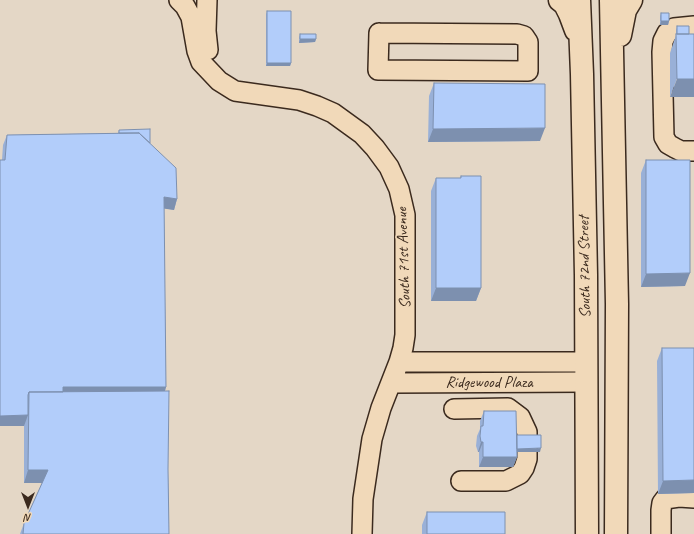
<!DOCTYPE html>
<style>
body{margin:0}
#map{position:relative;width:694px;height:534px;overflow:hidden;background:#e4d7c6;font-family:Caveat,sans-serif}
canvas{display:block}
.north{position:absolute;left:8px;top:486px;width:40px;height:40px;-webkit-text-stroke:3px #f1d9b9;paint-order:stroke;rotate:180deg;font-size:11px;font-weight:700;line-height:16px;text-align:center;color:#3b2a1e}
.north::after{content:'';display:block;margin:auto;width:14px;height:18px;background:#3b2a1e;clip-path:polygon(50% 0,100% 100%,50% 72%,0 100%)}
</style>
<div id="map">
<canvas width="694" height="534"></canvas>
<div class="north">N</div>
</div>
<script>
const c = document.querySelector('canvas').getContext('2d');
c.lineJoin = 'round';
function toPath(rows) {
  const path = new Path2D();
  for (const r of rows) {
    path.moveTo(r[0], r[1]);
    for (let i = 2; i < r.length; i += 2) path.lineTo(r[i], r[i + 1]);
  }
  return path;
}
function trace(path, color, width, dash) {
  c.strokeStyle = color;
  c.lineWidth = width;
  c.lineCap = dash ? 'butt' : 'round';
  c.setLineDash(dash || []);
  c.stroke(path);
}
function fillPath(path, color) {
  c.fillStyle = color;
  c.fill(path, 'evenodd');
}
function write(font, color, halo, rows, align = 'center') {
  c.font = font + ' Caveat,sans-serif';
  c.lineWidth = 3;
  c.setLineDash([]);
  c.textBaseline = 'middle';
  c.strokeStyle = halo;
  c.fillStyle = color;
  for (const [text, x, y, turn = 0] of rows) {
    c.save();
    c.translate(x, y);
    c.rotate((+turn || 0) * Math.PI / 180);
    c.textAlign = isNaN(turn) ? turn : align;
    if (halo) c.strokeText(text, 0, 0);
    c.fillText(text, 0, 0);
    c.restore();
  }
}
const minor = toPath([
 [179,0,185,6,191,17,197,51,201,62,219,81,235,91,299,100,317,106,333,113,362,134,375,148,389,167,399,189,405,215,405,335,403,348,399,362,381,408,372,439,363,499,362,534],
 [207,0,206,31,208,50],
 [694,26,674,28,667,33,663,41,662,52,664,137,668,144,675,148,681,151,694,151],
 [379,33,517,34,524,36,528,42,528,71,378,70,379,33],
 [399,362,586,362],
 [392,383,586,382],
 [454,409,508,408,520,417,527,432,527,459,524,468,520,474,506,481,461,481],
 [661,534,661,510,662,503,665,499,679,497,694,498]
]);
const major = toPath([
 [560,0,565,4,570,14,576,30],
 [579,0,582,74,586,275,587,534],
 [611,0,617,304,616,534],
 [620,35,625,10,631,0]
]);
const wall = toPath([
 [267,11,291,63,290,66,266,66,266,14],
 [661,13,669,21,668,25,660,25,660,16],
 [677,26,689,34,694,34,670,97,670,53,676,35,676,30],
 [300,34,316,39,315,42,299,43,299,37],
 [434,83,540,141,428,142,429,96],
 [119,130,150,143,177,199,174,210,164,208,166,387,165,391,168,469,169,534,20,534,24,523,42,483,24,483,24,425,0,426,2,160,3,145,7,135,118,133],
 [646,160,685,286,641,287,641,173],
 [461,176,481,288,476,301,431,301,431,191,436,178,460,178],
 [662,348,694,493,658,494,657,361],
 [484,411,517,435,540,452,517,452,517,457,513,467,479,467,479,452,478,452,476,446,477,436,480,429,480,421],
 [427,512,505,534,422,534,422,525]
]);
const shadedWall = toPath([
 [661,21,669,21,668,25,660,25],
 [300,39,316,39,315,42,299,43],
 [267,63,291,63,290,66,266,66],
 [677,79,694,79,694,97,670,97],
 [545,128,540,141,428,142,433,129],
 [164,197,177,199,174,210,160,208],
 [690,273,685,286,641,287,646,274],
 [436,288,481,288,476,301,431,301],
 [63,387,166,387,163,397,29,405],
 [28,415,24,426,0,426,0,416],
 [481,442,483,442,479,452,478,452],
 [541,448,540,452,513,452,515,449],
 [483,457,517,457,513,467,479,467],
 [28,470,48,470,43,483,24,483],
 [694,480,694,493,658,494,663,481]
]);
const building = toPath([
 [267,11,291,11,291,63,267,63,267,11],
 [661,13,669,13,669,21,661,21,661,13],
 [677,26,689,26,689,34,677,34,677,26],
 [300,34,316,34,316,39,300,39,300,34],
 [676,34,694,34,694,79,677,79,676,34],
 [434,83,545,84,545,128,433,129,434,83],
 [150,129,150,143,139,133,119,133,119,130,150,129],
 [139,133,176,168,177,199,164,197,166,387,63,387,63,392,29,392,28,395,28,415,0,416,0,160,5,160,7,135,139,133],
 [646,160,690,160,690,273,646,274,646,160],
 [461,176,481,176,481,288,436,288,436,178,461,178,461,176],
 [662,348,694,348,694,480,663,481,662,348],
 [169,391,168,469,169,534,23,534,24,523,48,470,28,470,29,392,169,391],
 [484,411,516,411,517,457,483,457,483,442,481,442,480,436,481,426,483,426,484,411],
 [517,435,541,435,541,448,517,449,517,435],
 [427,512,505,512,505,534,427,534,427,512]
]);
const streetNames = [
 ["South 71st Avenue",404,258,-92],
 ["South 72nd Street",585,267,-91],
 ["Ridgewood Plaza",489,383]
];
trace(minor, '#3b2a1e', 22);
trace(major, '#3b2a1e', 25);
trace(minor, '#f1d9b9', 19);
trace(major, '#f1d9b9', 22);
fillPath(wall, '#99b0d7');
fillPath(shadedWall, '#7d90af');
fillPath(building, '#b2cdfa');
trace(building, '#7d90af', 1);
write('16px', '#3b2a1e', '#f1d9b9', streetNames);
</script>
